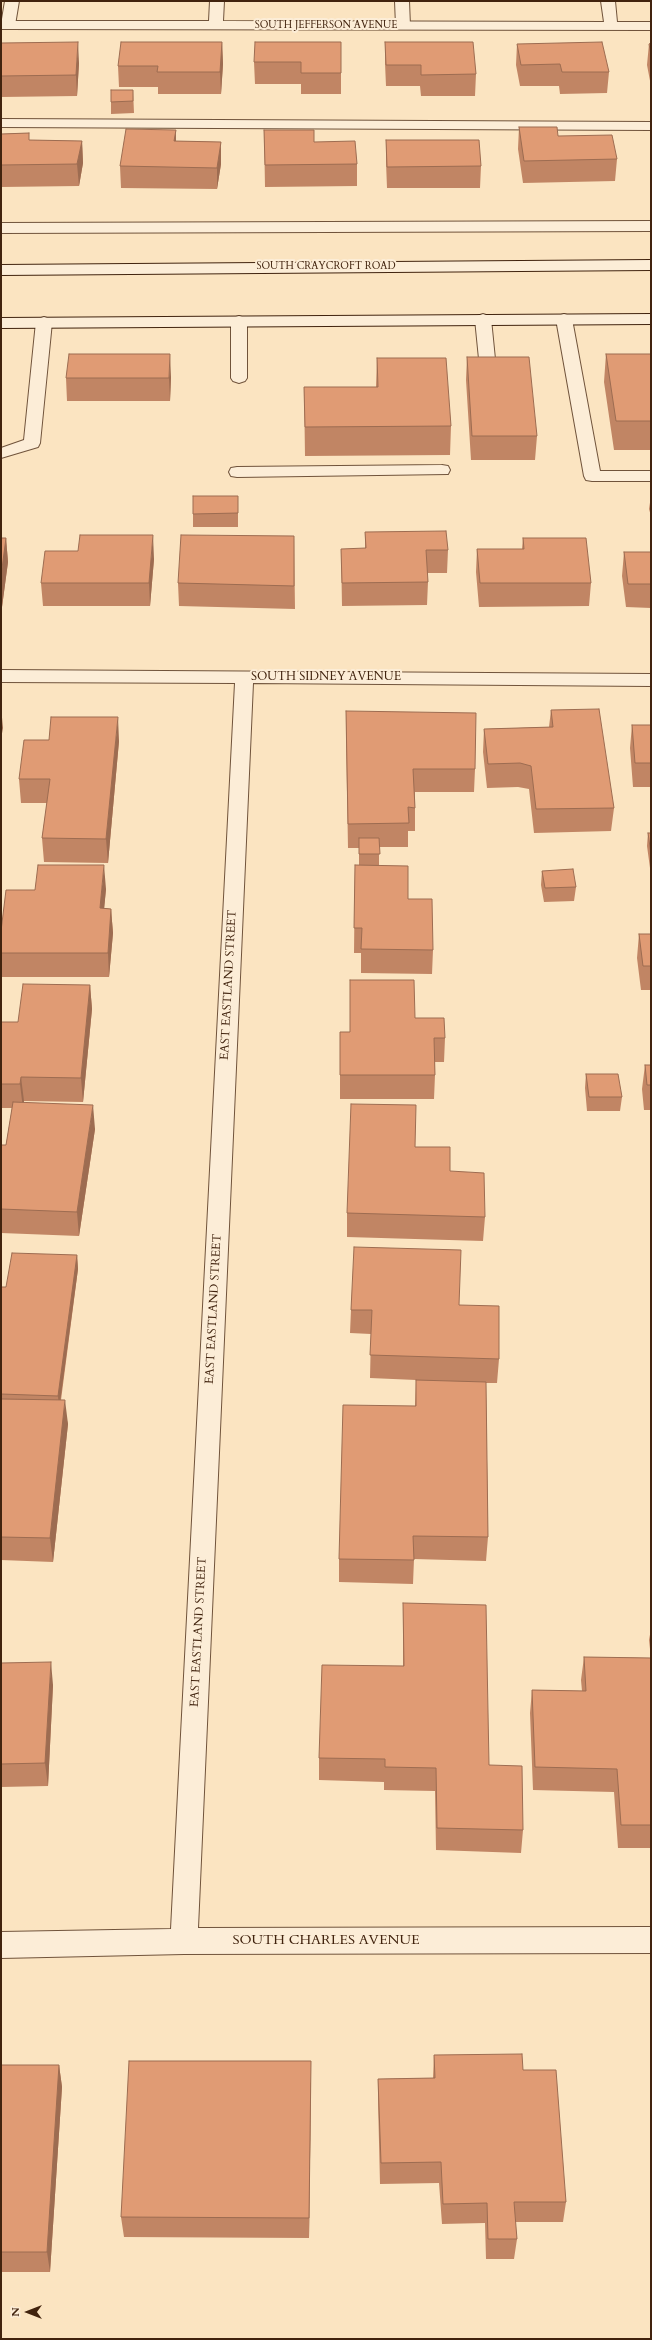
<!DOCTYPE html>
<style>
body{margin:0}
#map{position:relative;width:652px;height:2340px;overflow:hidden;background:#fbe4c1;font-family:Cardo,serif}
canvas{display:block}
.frame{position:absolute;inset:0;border:2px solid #41230e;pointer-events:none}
.north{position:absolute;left:8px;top:2292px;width:40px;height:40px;-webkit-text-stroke:3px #fcedd7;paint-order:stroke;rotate:270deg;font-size:11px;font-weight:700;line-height:16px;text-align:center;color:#41230e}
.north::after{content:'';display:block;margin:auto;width:14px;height:18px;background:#41230e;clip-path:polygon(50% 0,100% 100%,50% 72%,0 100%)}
</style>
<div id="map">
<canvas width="652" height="2340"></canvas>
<div class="frame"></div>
<div class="north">N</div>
</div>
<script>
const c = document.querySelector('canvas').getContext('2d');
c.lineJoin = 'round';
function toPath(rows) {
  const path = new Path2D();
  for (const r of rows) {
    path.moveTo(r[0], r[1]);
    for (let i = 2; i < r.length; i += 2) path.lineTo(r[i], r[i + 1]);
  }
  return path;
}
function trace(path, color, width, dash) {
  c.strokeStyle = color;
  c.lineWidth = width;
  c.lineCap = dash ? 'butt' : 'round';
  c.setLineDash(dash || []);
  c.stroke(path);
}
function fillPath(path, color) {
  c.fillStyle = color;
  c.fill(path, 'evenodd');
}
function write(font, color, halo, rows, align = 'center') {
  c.font = font + ' Cardo,serif';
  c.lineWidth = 4;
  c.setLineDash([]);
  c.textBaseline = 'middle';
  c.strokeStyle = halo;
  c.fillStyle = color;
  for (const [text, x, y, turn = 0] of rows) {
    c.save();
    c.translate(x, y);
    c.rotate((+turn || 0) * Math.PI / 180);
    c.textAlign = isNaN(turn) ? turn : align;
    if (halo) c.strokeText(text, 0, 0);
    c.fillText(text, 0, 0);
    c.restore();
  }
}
const service = toPath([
 [5,1,19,1,15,25,8,29,1,25,5,1],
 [395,1,409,1,410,26,408,29,398,29,396,26,395,1],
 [1,119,651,122,651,130,1,127,1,119],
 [483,314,489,316,491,319,495,359,493,362,487,364,481,362,479,359,475,319,477,316,483,314],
 [564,314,570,316,572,319,600,471,651,471,651,481,592,481,586,480,584,476,556,319,558,316,564,314],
 [239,316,245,318,247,321,247,378,245,381,239,383,233,381,231,378,231,321,233,318,239,316],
 [44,317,50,319,52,322,40,443,38,447,1,458,1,448,24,440,36,322,38,319,44,317],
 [442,465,448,466,450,470,448,474,237,477,231,476,229,472,231,468,237,467,442,465]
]);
const minor = toPath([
 [210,1,224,1,223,21,604,22,601,1,615,1,617,22,651,22,651,30,1,29,1,21,209,21,210,1],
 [651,221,651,231,1,233,1,223,651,221],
 [1,670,651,674,651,686,253,683,198,1928,651,1927,651,1953,184,1954,1,1958,1,1932,171,1929,235,683,1,682,1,670]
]);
const secondary = toPath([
 [651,260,651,270,1,275,1,265,651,260],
 [651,314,651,324,1,328,1,318,651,314]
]);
const wall = toPath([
 [222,42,223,64,221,94,158,94,158,87,119,87,118,66],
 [341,42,341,94,301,94,301,84,255,84,254,62],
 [385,42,476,74,475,96,421,96,420,86,386,86,385,63],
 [1,43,79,63,77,96,1,97],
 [651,43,651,86,647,65,649,44],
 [517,44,609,72,607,93,560,94,559,86,520,86,516,65],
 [133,90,134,113,111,114,111,102],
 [519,127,617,159,615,181,523,183,518,149],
 [176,130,176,141,221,142,221,164,217,189,121,188,120,166],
 [264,130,314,142,357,164,357,186,265,187],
 [29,133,29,140,82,141,83,163,79,186,1,187,1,134],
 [386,140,481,166,480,188,387,188,386,162],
 [606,354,651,354,651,450,614,450,604,382],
 [467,357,537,436,535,460,471,460,466,380],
 [377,358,451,426,450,455,305,456,304,387,376,387],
 [171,377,170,401,67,401,66,378],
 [238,496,238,527,193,527,193,514],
 [651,496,651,516,649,509],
 [365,532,448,550,447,573,427,573,428,582,427,605,342,606,341,549,365,549],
 [294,536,295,609,179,606,178,583],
 [1,538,6,538,8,562,2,607,1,607],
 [523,538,591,583,589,606,479,607,476,572,477,549,522,549],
 [624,552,651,552,651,608,626,607,622,576],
 [154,559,150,606,43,606,41,583],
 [551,710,614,808,611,831,534,833,529,789,518,787,487,788,483,752,484,729,549,727],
 [346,711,475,769,474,792,415,792,415,831,408,831,408,847,379,847,379,865,408,899,433,950,432,974,361,973,361,953,354,953,355,865,359,865,359,848,348,848,346,735],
 [632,725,651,725,651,787,633,787,630,748],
 [119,741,108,863,44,862,42,838,47,803,21,803,19,779],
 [648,833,651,833,651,868,650,868,647,846],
 [542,871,576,887,574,901,544,902,541,885],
 [106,889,104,908,111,909,113,933,109,977,1,977,1,931],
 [639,934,651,934,651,990,641,990,637,958],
 [350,980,415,1018,445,1038,444,1062,435,1062,435,1075,434,1099,340,1099,340,1032,350,1032],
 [90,985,92,1009,83,1102,24,1101,24,1102,95,1129,79,1236,1,1233,1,1145,6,1145,12,1108,1,1108,1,1022,18,1022],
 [645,1065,651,1065,651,1110,644,1110,642,1089],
 [586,1074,622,1097,620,1111,587,1111,585,1088],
 [450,1171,485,1217,483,1241,347,1237,347,1213],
 [77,1255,78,1269,61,1400,68,1424,53,1562,1,1560,1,1287,6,1287],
 [459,1305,499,1359,497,1383,486,1383,488,1537,486,1561,414,1559,413,1584,339,1582,339,1559,415,1406,416,1380,370,1378,371,1334,350,1333,351,1310],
 [403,1603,523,1830,521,1853,436,1850,435,1791,384,1790,384,1782,319,1780,319,1758,403,1666],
 [651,1629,651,1848,618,1848,614,1792,533,1790,530,1713,532,1690,582,1691,581,1680,584,1657,651,1658,649,1640],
 [1,1663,53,1685,48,1786,1,1787],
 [434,2055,523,2070,566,2202,563,2222,515,2222,517,2239,514,2259,486,2259,485,2223,442,2224,439,2183,380,2184,378,2100,378,2079,433,2078],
 [1,2065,59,2065,62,2087,50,2272,1,2272],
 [311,2082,309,2238,124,2237,121,2217]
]);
const shadedWall = toPath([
 [78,42,79,63,77,96,76,75],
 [222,42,223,64,221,94,220,72],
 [176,130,176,152,174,141],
 [82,141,83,163,79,186,77,164],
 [221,142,221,164,217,189,217,168],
 [170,354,171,377,170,401,169,378],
 [153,535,154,559,150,606,149,583],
 [6,538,8,562,2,607,1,595,1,576],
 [1,707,3,728,1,739],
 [118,717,119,741,108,863,106,839],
 [104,865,106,889,102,932,100,908],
 [111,909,113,933,109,977,108,953],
 [90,985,92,1009,83,1102,81,1078],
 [21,1077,24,1101,23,1109,20,1084],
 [93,1105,95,1129,79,1236,77,1212],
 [77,1255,78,1269,59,1410,58,1396],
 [65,1400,68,1424,53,1562,50,1538],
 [51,1662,53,1685,48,1786,45,1763],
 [311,2061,311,2082,309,2238,309,2218],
 [59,2065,62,2087,50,2272,47,2252]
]);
const building = toPath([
 [78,42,76,75,1,76,1,43,78,42],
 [121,42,222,42,220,72,157,72,158,66,118,66,121,42],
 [255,42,341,42,341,73,301,73,301,62,254,62,255,42],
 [385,42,473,42,476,74,421,75,421,65,386,65,385,42],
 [602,42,609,72,562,72,560,64,521,65,517,44,602,42],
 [651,43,651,55,649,44,651,43],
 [111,90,133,90,133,101,111,102,111,90],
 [519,127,557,127,558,136,612,135,617,159,524,161,519,127],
 [126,129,176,130,174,141,221,142,217,168,120,166,126,129],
 [264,130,314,130,314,142,355,141,357,164,265,165,264,130],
 [29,133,29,140,82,141,77,164,1,165,1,134,29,133],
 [386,140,479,140,481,166,387,167,386,140],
 [69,354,170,354,169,378,66,378,69,354],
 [606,354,651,354,651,421,616,421,606,354],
 [467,357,529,357,537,436,472,436,467,357],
 [377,358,446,358,451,426,305,427,304,387,378,387,377,358],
 [193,496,238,496,238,513,193,514,193,496],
 [446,531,448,550,426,550,428,582,342,583,341,549,366,548,365,532,446,531],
 [80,535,153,535,149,583,41,583,45,551,78,551,80,535],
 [181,535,294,536,294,586,178,583,181,535],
 [1,538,6,538,1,576,1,538],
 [523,538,586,538,591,583,480,583,477,549,524,549,523,538],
 [624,552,651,552,651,584,628,584,624,552],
 [599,709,614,808,536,809,531,766,520,763,488,764,484,729,553,727,551,710,599,709],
 [346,711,476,713,475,769,413,769,415,808,408,807,409,823,348,824,346,711],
 [51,717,118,717,106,839,42,838,50,779,19,779,24,740,49,740,51,717],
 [632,725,651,725,651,763,635,763,632,725],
 [648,833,651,833,651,854,648,833],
 [359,838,379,838,380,854,359,854,359,838],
 [38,865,104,865,100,908,111,909,108,953,1,953,1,931,6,890,35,890,38,865],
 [355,865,408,866,408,899,432,899,433,950,361,949,362,928,354,928,355,865],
 [573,869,576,887,545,888,542,871,573,869],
 [639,934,651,934,651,966,643,966,639,934],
 [350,980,414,980,415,1018,444,1018,445,1038,434,1038,435,1075,340,1075,340,1032,350,1032,350,980],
 [23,984,90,985,81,1078,21,1077,20,1084,1,1084,1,1022,18,1022,23,984],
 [645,1065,651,1065,651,1085,647,1085,645,1065],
 [586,1074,618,1074,622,1097,589,1097,586,1074],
 [13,1102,93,1105,77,1212,1,1209,1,1145,6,1145,13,1102],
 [351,1104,416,1105,415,1147,450,1147,450,1171,484,1173,485,1217,347,1213,351,1104],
 [354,1247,461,1250,459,1305,499,1306,499,1359,370,1355,372,1310,351,1310,354,1247],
 [12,1253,77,1255,58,1396,1,1394,1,1287,6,1287,12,1253],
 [416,1380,486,1382,488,1537,413,1536,414,1560,339,1559,343,1405,416,1406,416,1380],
 [1,1399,65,1400,50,1538,1,1537,1,1399],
 [403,1603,486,1605,489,1765,522,1766,523,1830,437,1828,436,1768,385,1767,385,1759,319,1758,322,1665,404,1666,403,1603],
 [584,1657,651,1658,651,1825,621,1825,617,1769,535,1767,532,1690,586,1691,584,1657],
 [51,1662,45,1763,1,1764,1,1663,51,1662],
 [522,2054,523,2070,556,2070,566,2202,514,2202,517,2239,488,2239,487,2203,443,2204,441,2162,381,2163,378,2079,435,2078,434,2055,522,2054],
 [129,2061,311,2061,309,2218,121,2217,129,2061],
 [1,2065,59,2065,47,2252,1,2252,1,2065]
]);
const farStreetnames = [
 ["SOUTH JEFFERSON AVENUE",326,26],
 ["SOUTH CRAYCROFT ROAD",326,267]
];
const streetNames = [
 ["SOUTH SIDNEY AVENUE",326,677],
 ["EAST EASTLAND STREET",229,985,-87],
 ["EAST EASTLAND STREET",214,1309,-87],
 ["EAST EASTLAND STREET",199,1632,-87]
];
const nearStreetnames = [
 ["SOUTH CHARLES AVENUE",326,1941]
];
trace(service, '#70533b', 2);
trace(minor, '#70533b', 2);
trace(secondary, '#41230e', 2);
fillPath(service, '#fcedd7');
fillPath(minor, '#fcedd7');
fillPath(secondary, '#fcedd7');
fillPath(wall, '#c18564');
fillPath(shadedWall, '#9d6c51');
fillPath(building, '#e09b74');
trace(building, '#9d6c51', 1);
write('10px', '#41230e', '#fcedd7', farStreetnames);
write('12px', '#41230e', '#fcedd7', streetNames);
write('14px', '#41230e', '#fcedd7', nearStreetnames);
</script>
